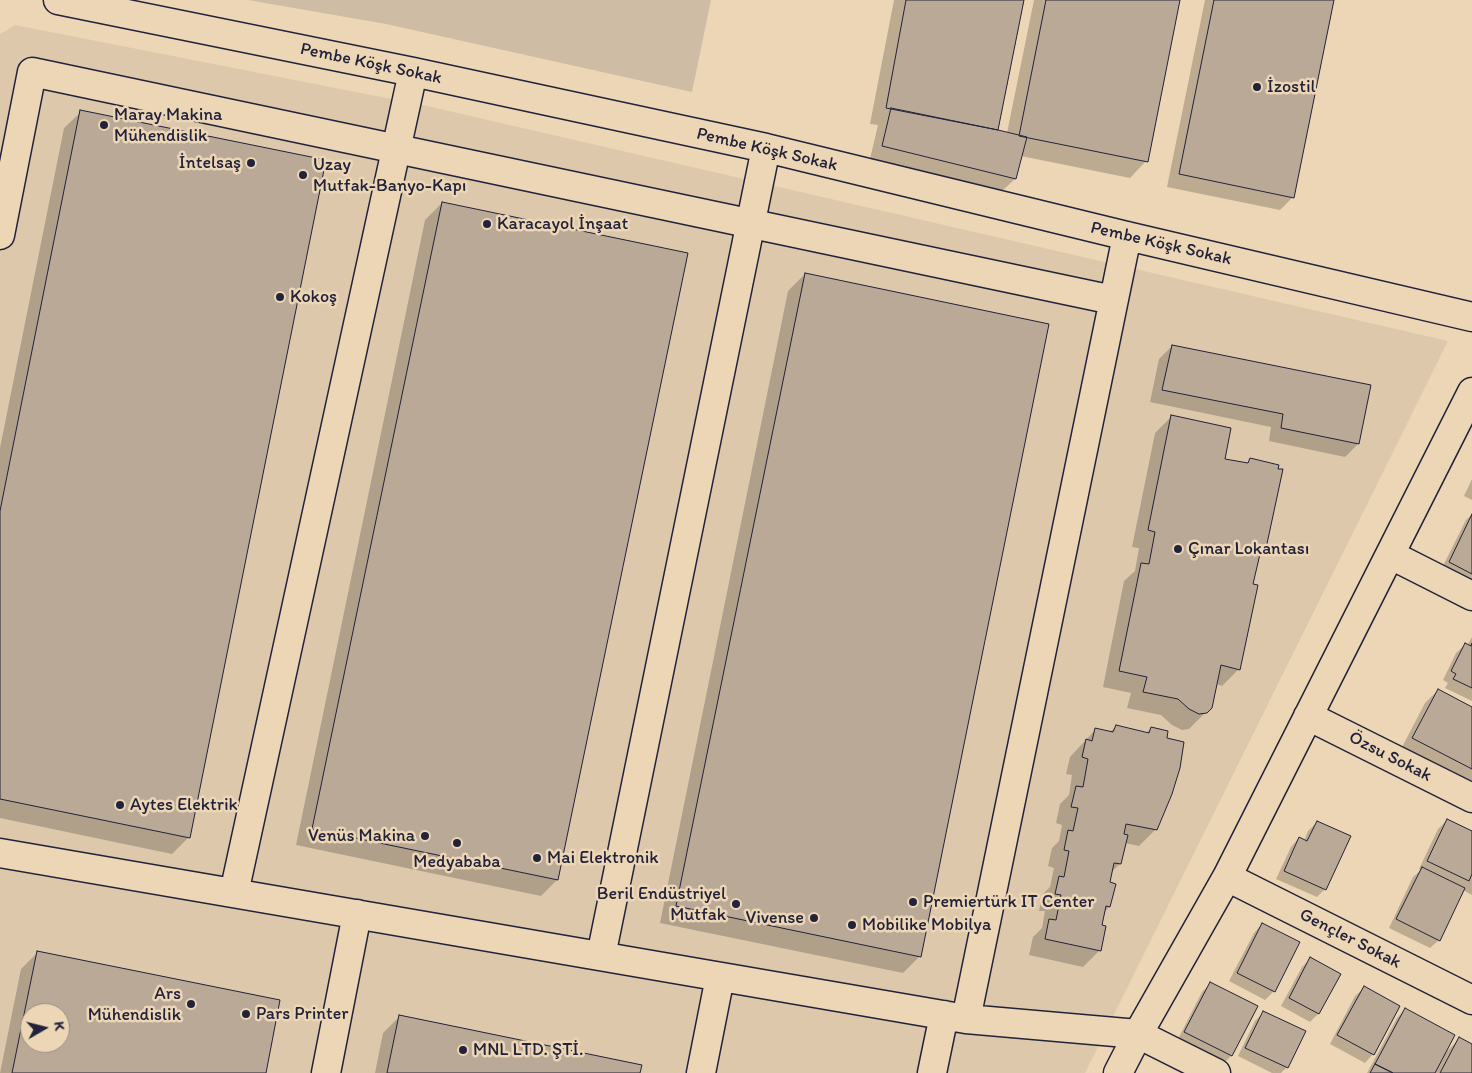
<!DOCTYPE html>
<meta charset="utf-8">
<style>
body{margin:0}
#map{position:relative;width:1472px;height:1073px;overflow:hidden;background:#ecd6b5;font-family:Itim,sans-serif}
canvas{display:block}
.north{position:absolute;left:20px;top:1003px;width:50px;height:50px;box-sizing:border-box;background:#ecd6b5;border:1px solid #9b8e84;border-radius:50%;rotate:82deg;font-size:14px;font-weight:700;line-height:20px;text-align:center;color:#22223b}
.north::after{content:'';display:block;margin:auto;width:18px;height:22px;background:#22223b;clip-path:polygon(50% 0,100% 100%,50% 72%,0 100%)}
</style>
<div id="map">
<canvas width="1472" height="1073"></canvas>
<div class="north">K</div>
</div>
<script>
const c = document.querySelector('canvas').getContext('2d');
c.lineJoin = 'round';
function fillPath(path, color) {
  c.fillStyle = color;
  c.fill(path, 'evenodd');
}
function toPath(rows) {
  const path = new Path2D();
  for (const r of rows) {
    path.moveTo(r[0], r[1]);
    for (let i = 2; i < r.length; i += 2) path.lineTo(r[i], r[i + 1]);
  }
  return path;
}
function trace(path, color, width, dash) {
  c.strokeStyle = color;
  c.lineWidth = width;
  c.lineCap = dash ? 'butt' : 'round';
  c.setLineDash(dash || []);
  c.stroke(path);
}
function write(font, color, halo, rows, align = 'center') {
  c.font = font + ' Itim,sans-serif';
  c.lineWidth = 5;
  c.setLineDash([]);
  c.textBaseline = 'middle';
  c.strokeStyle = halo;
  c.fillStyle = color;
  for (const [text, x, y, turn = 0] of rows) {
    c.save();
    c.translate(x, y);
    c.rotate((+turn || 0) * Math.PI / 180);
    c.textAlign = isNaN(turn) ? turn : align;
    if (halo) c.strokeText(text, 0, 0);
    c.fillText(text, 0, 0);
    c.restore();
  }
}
const built = toPath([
 [15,25,427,106,1448,341,1085,1073,0,1073,0,34],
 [30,1013,60,1013,60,1043,30,1043]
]);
const green = toPath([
 [248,0,711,0,692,92,386,24]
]);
const shadow = toPath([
 [894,0,1022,0,997,131,1007,133,1034,0,1179,0,1146,161,1130,178,1021,156,1015,179,1002,191,870,159,878,125,870,124],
 [1205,0,1333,0,1293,197,1280,210,1167,187],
 [81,112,189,837,172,854,0,818,0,448,64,128],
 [442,203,557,880,541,896,296,845,425,220],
 [805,274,920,956,903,973,660,923,788,291],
 [1172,346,1369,386,1358,444,1345,457,1269,441,1271,427,1150,402,1159,359],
 [1171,417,1224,460,1246,464,1251,460,1264,553,1257,560,1251,585,1239,669,1222,686,1216,684,1211,707,1189,729,1182,730,1172,725,1161,715,1127,708,1131,693,1103,687,1124,581,1135,571,1139,548,1132,547,1155,433],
 [1472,479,1472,500,1464,496],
 [1472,514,1472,586,1441,570,1466,520],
 [1472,637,1472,701,1445,688,1448,683,1443,680,1456,653,1465,645,1467,646],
 [1438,690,1472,708,1472,780,1467,785,1400,751,1425,703],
 [1116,726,1146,733,1151,728,1156,829,1139,846,1125,843,1120,864,1110,873,1108,883,1109,907,1104,912,1101,926,1100,950,1083,967,1029,955,1033,937,1042,928,1045,911,1039,911,1043,894,1050,887,1054,868,1048,866,1052,848,1059,841,1062,825,1056,823,1060,804,1069,795,1072,775,1066,774,1070,757,1096,729,1110,732],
 [1447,820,1472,832,1472,895,1463,890,1439,940,1430,948,1389,928,1413,877,1421,870,1419,869,1438,829],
 [1317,822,1325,889,1317,897,1276,879,1291,847,1299,838,1304,841,1308,831],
 [1262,924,1274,991,1265,1000,1229,981,1254,933],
 [38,952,264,1073,0,1073,21,969],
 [30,1013,60,1013,60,1043,30,1043],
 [1311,958,1339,974,1318,1014,1310,1022,1281,1006,1302,967],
 [1210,984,1231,1056,1223,1064,1177,1041,1202,992],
 [1364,988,1373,1054,1365,1063,1330,1044,1355,996],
 [1405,1009,1445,1053,1459,1039,1472,1045,1472,1073,1367,1073,1397,1018],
 [1264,1012,1304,1032,1287,1067,1281,1073,1272,1073,1238,1056,1255,1021],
 [399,1017,639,1073,375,1073,383,1033]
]);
const building = toPath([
 [906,0,1024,0,998,130,886,108,906,0],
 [1046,0,1180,0,1148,162,1019,136,1046,0],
 [1214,0,1334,0,1294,198,1179,174,1214,0],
 [891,108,998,130,1027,137,1016,179,882,146,891,108],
 [80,110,326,160,190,838,0,799,0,511,80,110],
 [442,202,688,253,558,880,312,829,442,202],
 [805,273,1049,324,921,957,676,906,805,273],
 [1172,345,1371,385,1359,444,1281,428,1283,414,1162,390,1172,345],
 [1171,415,1231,428,1225,459,1248,463,1250,458,1279,465,1278,469,1283,469,1265,553,1260,554,1253,584,1258,585,1240,670,1221,665,1212,708,1207,713,1199,714,1189,709,1178,699,1143,692,1147,677,1119,671,1141,563,1149,564,1155,532,1148,530,1171,415],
 [1472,514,1472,574,1449,562,1472,514],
 [1465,643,1471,646,1472,643,1472,688,1453,679,1456,674,1451,671,1465,643],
 [1438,689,1472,707,1472,769,1412,738,1438,689],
 [1116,725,1149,733,1151,727,1168,731,1167,738,1184,742,1180,768,1172,794,1157,830,1126,824,1124,834,1128,835,1121,864,1114,863,1110,882,1116,884,1110,907,1106,906,1102,925,1106,926,1101,951,1045,939,1049,919,1056,920,1061,895,1055,894,1059,876,1064,877,1069,851,1064,850,1068,830,1073,831,1078,808,1071,807,1076,786,1083,787,1088,759,1082,757,1086,739,1092,741,1095,728,1113,732,1116,725],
 [1447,819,1472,831,1472,874,1469,881,1427,861,1447,819],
 [1317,821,1351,836,1326,890,1284,871,1299,837,1307,841,1317,821],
 [1422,867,1465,888,1440,941,1396,919,1422,867],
 [1262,923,1300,942,1275,992,1237,973,1262,923],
 [37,951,280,1000,266,1073,12,1073,37,951],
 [30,1013,60,1013,60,1043,30,1043,30,1013],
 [1310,957,1341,974,1319,1014,1289,998,1310,957],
 [1210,982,1258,1006,1232,1056,1184,1032,1210,982],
 [1364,986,1400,1006,1374,1055,1337,1035,1364,986],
 [1405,1008,1455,1035,1435,1073,1393,1073,1375,1064,1405,1008],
 [1263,1011,1306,1031,1288,1068,1245,1048,1263,1011],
 [399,1015,642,1065,640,1073,387,1073,399,1015],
 [1459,1037,1472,1044,1472,1073,1440,1073,1459,1037],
 [1375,1064,1393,1073,1370,1073,1375,1064]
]);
const street = toPath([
 [58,0,413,72,766,148,1127,236,1472,317],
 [0,235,32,72,1113,300],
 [1391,555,1472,596],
 [1308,716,1472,798],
 [0,853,966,1019,1138,1034,1216,1073],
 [1227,877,1472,1000],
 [234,893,413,72],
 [601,956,766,148],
 [966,1019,1127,236],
 [326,1073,357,914],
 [701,1073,720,977],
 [932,1073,944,1015],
 [1118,1073,1138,1034,1227,877,1472,392]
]);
const markers = [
 [1257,87,5,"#22223b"],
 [104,125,5,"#22223b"],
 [251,163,5,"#22223b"],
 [303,175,5,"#22223b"],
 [487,224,5,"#22223b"],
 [280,297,5,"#22223b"],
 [1178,549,5,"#22223b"],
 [120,805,5,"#22223b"],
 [425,836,5,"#22223b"],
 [457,843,5,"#22223b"],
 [537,858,5,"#22223b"],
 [913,902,5,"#22223b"],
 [736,904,5,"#22223b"],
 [814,918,5,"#22223b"],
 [852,925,5,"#22223b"],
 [191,1004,5,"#22223b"],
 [246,1014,5,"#22223b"],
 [463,1050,5,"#22223b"]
];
const streetNames = [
 ["Pembe Köşk Sokak",371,64,12],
 ["Pembe Köşk Sokak",767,150,13],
 ["Pembe Köşk Sokak",1161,244,13],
 ["Özsu Sokak",1390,757,27],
 ["Gençler Sokak",1350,939,27]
];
const poiNames = [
 ["İzostil",1267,87],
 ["Maray Makina",114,115],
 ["Mühendislik",114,136],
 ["İntelsaş",241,163,"right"],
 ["Uzay",313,165],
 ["Mutfak-Banyo-Kapı",313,186],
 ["Karacayol İnşaat",497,224],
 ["Kokoş",290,297],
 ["Çınar Lokantası",1188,549],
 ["Aytes Elektrik",130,805],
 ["Venüs Makina",415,836,"right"],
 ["Mai Elektronik",547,858],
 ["Medyababa",457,862,"center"],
 ["Beril Endüstriyel",726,894,"right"],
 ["Mutfak",726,915,"right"],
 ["Premiertürk IT Center",923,902],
 ["Vivense",804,918,"right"],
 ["Mobilike Mobilya",862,925],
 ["Ars",181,994,"right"],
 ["Mühendislik",181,1015,"right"],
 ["Pars Printer",256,1014],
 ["MNL LTD. ŞTİ.",473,1050]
];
fillPath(built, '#ddc8ac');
fillPath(green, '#cfbca4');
fillPath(shadow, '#0003');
fillPath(building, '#baa997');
trace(building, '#22223b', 1);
trace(street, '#22223b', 31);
trace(street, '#ecd6b5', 28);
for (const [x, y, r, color] of markers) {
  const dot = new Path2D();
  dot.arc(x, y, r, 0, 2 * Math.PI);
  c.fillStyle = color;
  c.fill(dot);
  trace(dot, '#ecd6b5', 2);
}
write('18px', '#22223b', '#ecd6b5', streetNames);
write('18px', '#22223b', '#ecd6b5', poiNames, 'left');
</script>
